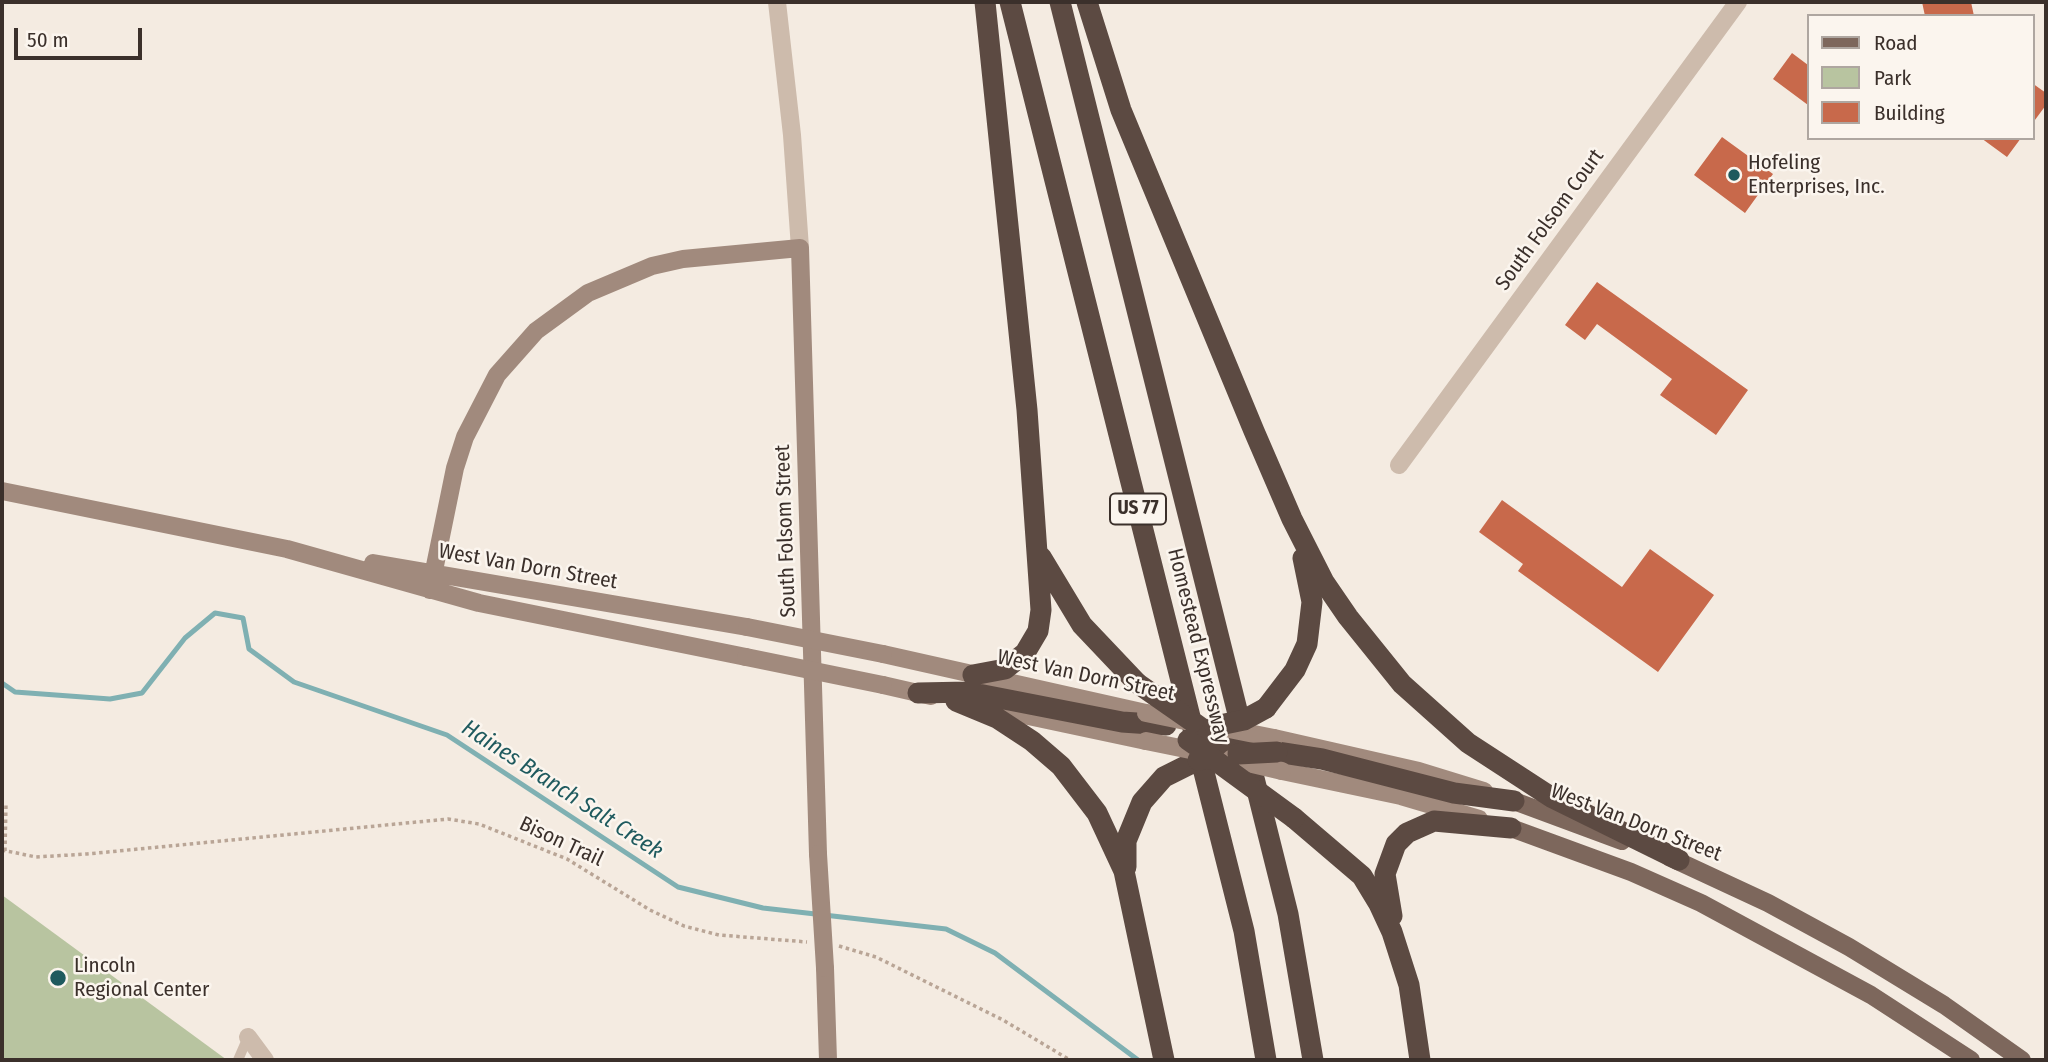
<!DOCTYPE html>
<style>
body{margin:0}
#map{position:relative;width:2048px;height:1062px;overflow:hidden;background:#f4ebe1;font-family:"Fira Sans Condensed",sans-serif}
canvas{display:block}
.frame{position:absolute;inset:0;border:4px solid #3b302b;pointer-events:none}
.legend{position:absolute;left:1807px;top:14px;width:228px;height:126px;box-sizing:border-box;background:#fbf5ee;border:2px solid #aea6a0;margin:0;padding:9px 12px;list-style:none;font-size:21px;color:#3b302b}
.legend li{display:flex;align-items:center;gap:14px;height:35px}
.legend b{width:35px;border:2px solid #aea6a0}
.scale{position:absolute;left:14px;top:28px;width:128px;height:32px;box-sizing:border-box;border:4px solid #3b302b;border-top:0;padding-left:9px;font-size:21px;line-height:24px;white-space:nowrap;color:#3b302b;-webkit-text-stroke:5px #fbf5ee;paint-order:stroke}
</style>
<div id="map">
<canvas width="2048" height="1062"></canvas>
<div class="frame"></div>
<ul class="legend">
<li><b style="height:9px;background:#7d675c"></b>Road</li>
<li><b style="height:19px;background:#b8c4a0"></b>Park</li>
<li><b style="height:19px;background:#c8694b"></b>Building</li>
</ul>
<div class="scale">50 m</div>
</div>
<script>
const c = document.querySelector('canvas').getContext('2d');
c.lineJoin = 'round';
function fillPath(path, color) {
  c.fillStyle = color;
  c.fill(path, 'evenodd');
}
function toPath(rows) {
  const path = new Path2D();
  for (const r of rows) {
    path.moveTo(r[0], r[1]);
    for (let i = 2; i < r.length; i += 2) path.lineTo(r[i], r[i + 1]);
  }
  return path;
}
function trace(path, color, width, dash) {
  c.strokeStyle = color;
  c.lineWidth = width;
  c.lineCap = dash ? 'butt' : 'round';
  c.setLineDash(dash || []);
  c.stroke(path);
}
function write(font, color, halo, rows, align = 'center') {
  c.font = font + ' "Fira Sans Condensed",sans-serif';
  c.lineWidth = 5;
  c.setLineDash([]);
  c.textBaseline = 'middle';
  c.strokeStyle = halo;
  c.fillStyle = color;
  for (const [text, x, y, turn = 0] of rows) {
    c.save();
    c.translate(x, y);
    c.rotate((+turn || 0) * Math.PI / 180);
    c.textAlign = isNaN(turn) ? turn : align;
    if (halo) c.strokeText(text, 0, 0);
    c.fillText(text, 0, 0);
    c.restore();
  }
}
const green = toPath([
 [2,895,227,1060,2,1060]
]);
const stream = toPath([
 [2,683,15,692,110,699,142,693,185,638,215,613,243,618,249,649,294,682,447,735,678,887,763,908,946,929,995,953,1138,1060]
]);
const building = toPath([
 [1922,2,1971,2,1974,16,1925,16],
 [1792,53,1808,65,1808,105,1773,79],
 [2032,83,2046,93,2046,105,2032,124],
 [1722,137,1773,174,1745,213,1694,175],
 [1981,138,2021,138,2007,157],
 [1597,282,1748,390,1716,435,1660,395,1672,379,1597,324,1585,340,1565,325],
 [1502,500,1622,587,1650,549,1714,595,1658,672,1518,571,1523,564,1479,532]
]);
const path = toPath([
 [2,850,36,857,87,854,448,819,479,824,567,859,650,910,684,926,719,935,807,942],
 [5,851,6,804],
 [839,946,876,957,1003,1020,1070,1060]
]);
const service = toPath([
 [238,1060,248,1037]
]);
const minor = toPath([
 [1399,465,1738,2],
 [248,1037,265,1060]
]);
const tertiary = toPath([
 [777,2,792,135,800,248]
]);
const secondary = toPath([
 [2,491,287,549,479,603,746,657],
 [373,563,747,627],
 [430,590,455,468,465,437,497,375,536,331,588,293,652,266,683,259,800,248,818,854],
 [883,654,1146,713],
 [883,685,931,696],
 [986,707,1146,741],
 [1274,738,1419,771,1484,791],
 [1282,771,1401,796,1479,819],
 [825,968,828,1060]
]);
const primary = toPath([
 [1514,801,1622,841],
 [1511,828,1631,872,1701,903,1871,995,1971,1060],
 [1669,857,1768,903,1849,947,1944,1005,2022,1060]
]);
const motorway = toPath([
 [1010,2,1244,931,1266,1060],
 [1060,2,1288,914,1313,1060],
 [1087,2,1121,110,1254,431,1292,519,1324,582,1348,617,1402,684,1468,743,1551,797,1679,860],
 [1041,557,1082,625,1137,683],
 [973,675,1005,669,1025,653,1038,631,1041,610,1027,410,985,2],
 [918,693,968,692,1122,722,1166,725],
 [956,701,997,718,1032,741,1061,766,1097,813,1124,871,1164,1060],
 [1266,708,1295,670,1307,644,1312,602,1303,558],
 [1193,722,1249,762],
 [1277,752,1322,759,1454,793,1514,801],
 [1294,818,1362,876,1379,904,1392,932,1409,985,1420,1060],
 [1126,867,1126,841,1142,802,1164,777,1198,760],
 [1392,916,1385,874,1396,844,1407,833,1434,821,1511,828]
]);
const secondaryBridge = toPath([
 [747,627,883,654],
 [746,657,883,685],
 [1146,713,1190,722],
 [1219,727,1274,738],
 [1146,741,1205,753],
 [1231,759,1282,771],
 [818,854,825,968]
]);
const motorwayBridge = toPath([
 [1137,683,1193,722],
 [1215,726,1244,720,1266,708],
 [1188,740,1208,754],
 [1238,754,1277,752],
 [1198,760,1212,758,1294,818]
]);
const markers = [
 [1734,175,7,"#1f5a5e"],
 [58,978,9,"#1f5a5e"]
];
const shields = [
 [1138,509,56]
];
const shieldNames = [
 ["US 77",1138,509]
];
const poiNames = [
 ["Hofeling",1748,163],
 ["Enterprises, Inc.",1748,187],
 ["Lincoln",74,966],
 ["Regional Center",74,990]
];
const streetNames = [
 ["South Folsom Court",1550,220,-54],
 ["South Folsom Street",786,531,-92],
 ["West Van Dorn Street",528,567,10],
 ["Homestead Expressway",1198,646,76],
 ["West Van Dorn Street",1086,676,12],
 ["West Van Dorn Street",1636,823,21],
 ["Bison Trail",561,842,25]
];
const waterNames = [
 ["Haines Branch Salt Creek",562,790,33]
];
fillPath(green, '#b8c4a0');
trace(stream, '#7fb0b2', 5);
fillPath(building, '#c8694b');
trace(path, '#b9a596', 3.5, [3.5, 3.5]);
trace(service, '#cdbbac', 10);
trace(minor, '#cdbbac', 18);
trace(tertiary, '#cdbbac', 18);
trace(secondary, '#a18a7d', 18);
trace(primary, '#7d675c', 18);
trace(motorway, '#5c4a42', 21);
trace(secondaryBridge, '#a18a7d', 18);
trace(motorwayBridge, '#5c4a42', 21);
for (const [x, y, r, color] of markers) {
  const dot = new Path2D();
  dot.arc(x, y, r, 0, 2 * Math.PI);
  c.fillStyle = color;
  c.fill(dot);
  trace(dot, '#fbf5ee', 2.5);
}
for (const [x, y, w] of shields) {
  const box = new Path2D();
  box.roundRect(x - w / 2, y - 15.5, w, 31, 5);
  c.fillStyle = '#fbf5ee';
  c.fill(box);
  trace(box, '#3b302b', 2);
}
write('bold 19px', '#3b302b', null, shieldNames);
write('21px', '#3b302b', '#fbf5ee', poiNames, 'left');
write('21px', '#3b302b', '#fbf5ee', streetNames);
write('italic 23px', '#1f5a5e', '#fbf5ee', waterNames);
</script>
